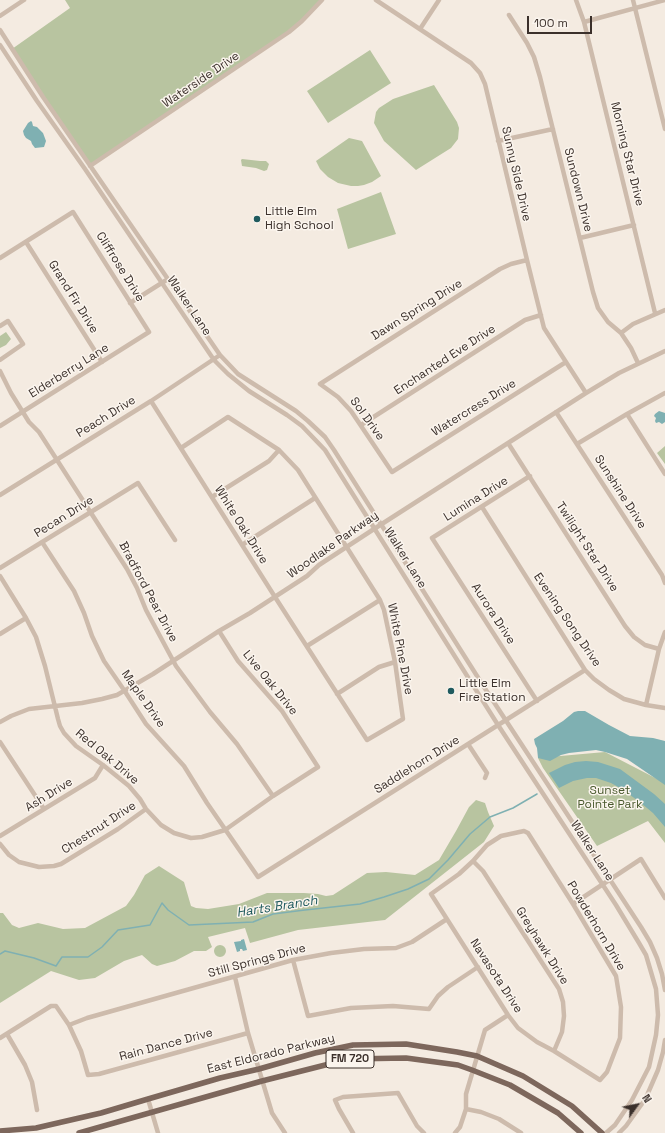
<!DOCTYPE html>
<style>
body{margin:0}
#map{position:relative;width:665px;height:1133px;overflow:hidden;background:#f4ebe1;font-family:"Space Grotesk",sans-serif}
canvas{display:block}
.north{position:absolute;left:617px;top:1085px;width:40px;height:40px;-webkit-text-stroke:3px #fbf5ee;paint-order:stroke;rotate:57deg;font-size:11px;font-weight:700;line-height:16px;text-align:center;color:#3b302b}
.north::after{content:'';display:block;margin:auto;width:14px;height:18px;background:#3b302b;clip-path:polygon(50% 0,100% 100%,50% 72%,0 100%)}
.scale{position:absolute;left:527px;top:16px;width:65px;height:18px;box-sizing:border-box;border:2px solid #3b302b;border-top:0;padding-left:5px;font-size:12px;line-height:14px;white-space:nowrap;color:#3b302b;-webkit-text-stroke:3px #fbf5ee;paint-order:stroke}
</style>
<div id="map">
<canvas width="665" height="1133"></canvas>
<div class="north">N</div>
<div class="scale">100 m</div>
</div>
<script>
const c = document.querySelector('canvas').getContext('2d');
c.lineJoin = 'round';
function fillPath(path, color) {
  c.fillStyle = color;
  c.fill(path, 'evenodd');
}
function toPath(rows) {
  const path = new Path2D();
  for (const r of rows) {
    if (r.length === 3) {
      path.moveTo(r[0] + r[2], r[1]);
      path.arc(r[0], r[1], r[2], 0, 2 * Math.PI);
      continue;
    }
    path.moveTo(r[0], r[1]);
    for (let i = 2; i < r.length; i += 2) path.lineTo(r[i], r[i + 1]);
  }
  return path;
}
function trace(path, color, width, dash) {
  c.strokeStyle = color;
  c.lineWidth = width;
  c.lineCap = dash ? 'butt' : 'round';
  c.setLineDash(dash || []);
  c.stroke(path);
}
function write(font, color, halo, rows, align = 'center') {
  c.font = font + ' "Space Grotesk",sans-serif';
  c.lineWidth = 3;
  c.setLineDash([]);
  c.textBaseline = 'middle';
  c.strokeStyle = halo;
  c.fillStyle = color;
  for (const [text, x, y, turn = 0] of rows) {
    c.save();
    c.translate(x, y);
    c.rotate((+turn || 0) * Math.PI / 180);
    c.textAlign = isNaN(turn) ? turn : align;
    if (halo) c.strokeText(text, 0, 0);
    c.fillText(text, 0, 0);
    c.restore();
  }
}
const green = toPath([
 [65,0,321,0,296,27,91,166,12,49,70,8],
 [370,50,391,83,328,123,307,91],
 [434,85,457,122,459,128,458,139,451,148,416,170,384,141,374,123,376,112,379,108,393,99],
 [349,138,362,141,381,176,372,182,364,185,358,186,351,186,338,183,328,177,320,169,316,161],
 [242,159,260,161,266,161,269,164,267,170,264,171,256,168,242,166,241,160],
 [381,192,396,234,348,249,337,209],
 [6,332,11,339,6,345,0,348,0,336],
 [665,446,665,464,657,453],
 [605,752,665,783,665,843,648,821,597,846,543,768,538,758],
 [476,800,485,803,488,812,494,826,484,842,385,920,298,930,250,943,245,928,208,937,212,947,206,951,194,951,175,961,157,966,152,964,142,955,124,961,95,978,79,980,51,971,0,1003,0,913,3,913,12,925,19,928,38,923,63,929,85,928,126,906,134,895,145,875,159,866,184,882,191,906,196,908,208,909,239,904,267,893,304,893,318,894,326,896,333,895,367,873,386,872,415,875,439,860,456,831,469,807],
 [220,951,6]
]);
const water = toPath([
 [31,121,32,122,33,126,37,127,43,133,46,141,44,147,35,148,32,144,31,141,26,138,24,135,23,131,28,123],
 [659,411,665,413,665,422,662,424,659,422,656,423,655,421,656,418,654,416,655,414],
 [578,711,585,711,609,725,630,736,653,738,665,741,665,785,627,759,605,752,596,750,569,753,561,755,550,761,538,758,537,748,535,744,534,739,563,721,574,712],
 [586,761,598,762,620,769,654,794,665,804,665,827,653,813,641,803,622,789,611,783,596,778,587,778,573,781,559,788,549,773,565,765,575,762],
 [244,939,247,950,243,951,242,949,240,949,240,951,237,952,234,942,241,941,241,940]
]);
const stream = toPath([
 [0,954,5,951,34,958,56,966,62,957,88,957,102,947,118,930,150,925,162,903,168,910,189,925,253,922,273,914,305,910,360,904,384,897,408,889,429,879,448,860,470,834,490,817,513,808,537,794]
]);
const minor = toPath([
 [376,0,471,63,480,73,485,84,527,260,544,328,586,393],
 [576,0,584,22,655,313],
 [633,0,665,129],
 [509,15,527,43,534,57,540,77,593,292,598,308,608,322,621,333,631,348,638,363],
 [0,16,24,0],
 [584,22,665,0],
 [420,29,439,0],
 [0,30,43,97,220,355,238,374,296,411,308,421,325,437,334,450,484,687,641,927,650,942,657,958,662,974,665,990],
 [0,45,37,101,85,169,214,360,228,374,249,391,287,415,302,426,325,450,498,725,616,905,639,943,646,955,656,989,658,1015,656,1035,649,1067,632,1100,615,1125,606,1133],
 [498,141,553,129],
 [90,166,289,32,302,21,322,0],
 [580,238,634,225],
 [26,242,102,362],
 [0,258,73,212,149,332,0,426],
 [527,260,511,264,500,269,320,384,338,397,351,411,392,472,566,362],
 [130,303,168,279],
 [0,326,8,321,23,344,0,360],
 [621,333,633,324,665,310],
 [0,371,11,393,29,422,39,432,57,460,127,569,137,588,146,610,176,666,210,712,237,744,273,796],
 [151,401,275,597,367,740,403,719,395,662,384,610,380,600,298,470,279,450,228,417,181,448],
 [556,412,662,575,665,583],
 [627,414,665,474],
 [361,425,525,320,541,315],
 [508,443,625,626,634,637,645,645,659,649],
 [577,444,627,414,665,393],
 [530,476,432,538,537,701],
 [0,495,151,401,220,355],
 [212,497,269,461,279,450],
 [482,507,585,670,594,679,609,690,624,699,646,705,665,708],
 [42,542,74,591,84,613,92,636,104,661,124,690,146,724,184,766,207,803,258,877,585,670],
 [242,545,315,498],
 [0,568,138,483,175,540],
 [0,576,26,618,36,637,45,666,58,719,60,726,64,733,76,746,103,765,129,786,140,799,146,809,161,825,174,833,191,838,202,837,225,830,273,796,318,767,282,711,238,661,219,631],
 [0,634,26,618],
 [307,646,380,600],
 [337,694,379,667,395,662],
 [646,705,659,649,665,632],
 [0,722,11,716,29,709,82,703,102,699,117,695,153,674,219,631,250,613,307,576,319,565,374,529,586,393,619,373,665,351],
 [0,742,44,809],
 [468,744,487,773,485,778],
 [524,831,528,833,573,904,616,976,621,1007,620,1038,607,1072,600,1080,554,1051,537,1042,518,1028,508,1015,431,894,459,874,473,861,487,845,501,836,524,831],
 [0,836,95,778,103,765],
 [0,844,9,855,19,862,39,867,54,866,61,864,118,829,146,809],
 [473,861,483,871,559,989,563,1002,564,1016,562,1032,554,1051],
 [573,904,641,859,665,898],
 [293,960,308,1016,351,1008,393,1006,429,1009,438,996,448,987,478,967],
 [235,977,248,1033,272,1113,285,1133],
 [69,1025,87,1018,293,960,331,953,364,949,396,948,412,942,447,919],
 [7,1034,25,1065,32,1082,37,1110],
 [0,1038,51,1006,56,1006,69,1025,81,1051,88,1075,99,1074,248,1033],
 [148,1099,158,1133],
 [466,1109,481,1112,499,1119,521,1133],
 [353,1133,339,1109,335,1100,343,1097,398,1093,417,1126,424,1133],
 [455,1133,460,1127,466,1109,466,1094,485,1030,508,1015],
 [619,1133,626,1126,644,1101,648,1093,658,1070,663,1052,665,1040]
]);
const major = toPath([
 [0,1131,36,1128,101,1113,148,1099,220,1078,259,1069,315,1053,353,1045,406,1044,457,1052,477,1056,523,1076,572,1106,602,1133],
 [79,1133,262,1081,349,1059,406,1058,458,1065,472,1070,510,1085,558,1113,581,1133]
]);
const markers = [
 [257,219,4,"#1f5a5e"],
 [451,691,4,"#1f5a5e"]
];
const shields = [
 [350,1059,48]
];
const shieldNames = [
 ["FM 720",350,1059]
];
const streetNames = [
 ["Waterside Drive",201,80,-34],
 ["Morning Star Drive",627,154,76],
 ["Sunny Side Drive",516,174,77],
 ["Sundown Drive",578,190,76],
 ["Cliffrose Drive",120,267,58],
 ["Grand Fir Drive",73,297,58],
 ["Walker Lane",189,306,56],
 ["Dawn Spring Drive",417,310,-32],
 ["Enchanted Eve Drive",445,360,-33],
 ["Elderberry Lane",69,371,-32],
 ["Watercress Drive",474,408,-32],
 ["Peach Drive",106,417,-32],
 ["Sol Drive",367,419,54],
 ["Sunshine Drive",620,492,57],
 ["Lumina Drive",476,499,-32],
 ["Pecan Drive",64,517,-32],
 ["White Oak Drive",241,525,58],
 ["Woodlake Parkway",333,545,-35],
 ["Twilight Star Drive",587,547,57],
 ["Walker Lane",405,558,58],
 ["Bradford Pear Drive",148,592,62],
 ["Aurora Drive",493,614,57],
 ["Evening Song Drive",567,620,56],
 ["White Pine Drive",400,649,79],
 ["Live Oak Drive",270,683,51],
 ["Maple Drive",143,699,55],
 ["Red Oak Drive",107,757,40],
 ["Saddlehorn Drive",417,765,-32],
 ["Ash Drive",49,795,-32],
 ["Chestnut Drive",99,828,-33],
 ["Walker Lane",592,851,57],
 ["Powderhorn Drive",596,926,59],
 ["Greyhawk Drive",542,946,58],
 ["Still Springs Drive",257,961,-15],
 ["Navasota Drive",496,976,57],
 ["Rain Dance Drive",166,1045,-15],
 ["East Eldorado Parkway",271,1054,-14]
];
const poiNames = [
 ["Little Elm",265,212],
 ["High School",265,226],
 ["Little Elm",459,684],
 ["Fire Station",459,698]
];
const parkNames = [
 ["Sunset",610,791],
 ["Pointe Park",610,805]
];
const waterNames = [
 ["Harts Branch",277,907,-9]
];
fillPath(green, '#b8c4a0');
fillPath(water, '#7fb0b2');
trace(stream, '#7fb0b2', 1.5);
trace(minor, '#cdbbac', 4.5);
trace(major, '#7d675c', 5.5);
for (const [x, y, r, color] of markers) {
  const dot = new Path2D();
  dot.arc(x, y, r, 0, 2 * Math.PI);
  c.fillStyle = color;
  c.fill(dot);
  trace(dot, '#fbf5ee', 1.5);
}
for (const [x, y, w] of shields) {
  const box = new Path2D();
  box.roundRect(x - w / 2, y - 9, w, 18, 3);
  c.fillStyle = '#fbf5ee';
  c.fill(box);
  trace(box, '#3b302b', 1);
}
write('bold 11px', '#3b302b', null, shieldNames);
write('12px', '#3b302b', '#fbf5ee', streetNames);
write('12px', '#3b302b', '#fbf5ee', poiNames, 'left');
write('12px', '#4a5a2e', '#fbf5ee', parkNames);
write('italic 13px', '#1f5a5e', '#fbf5ee', waterNames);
</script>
